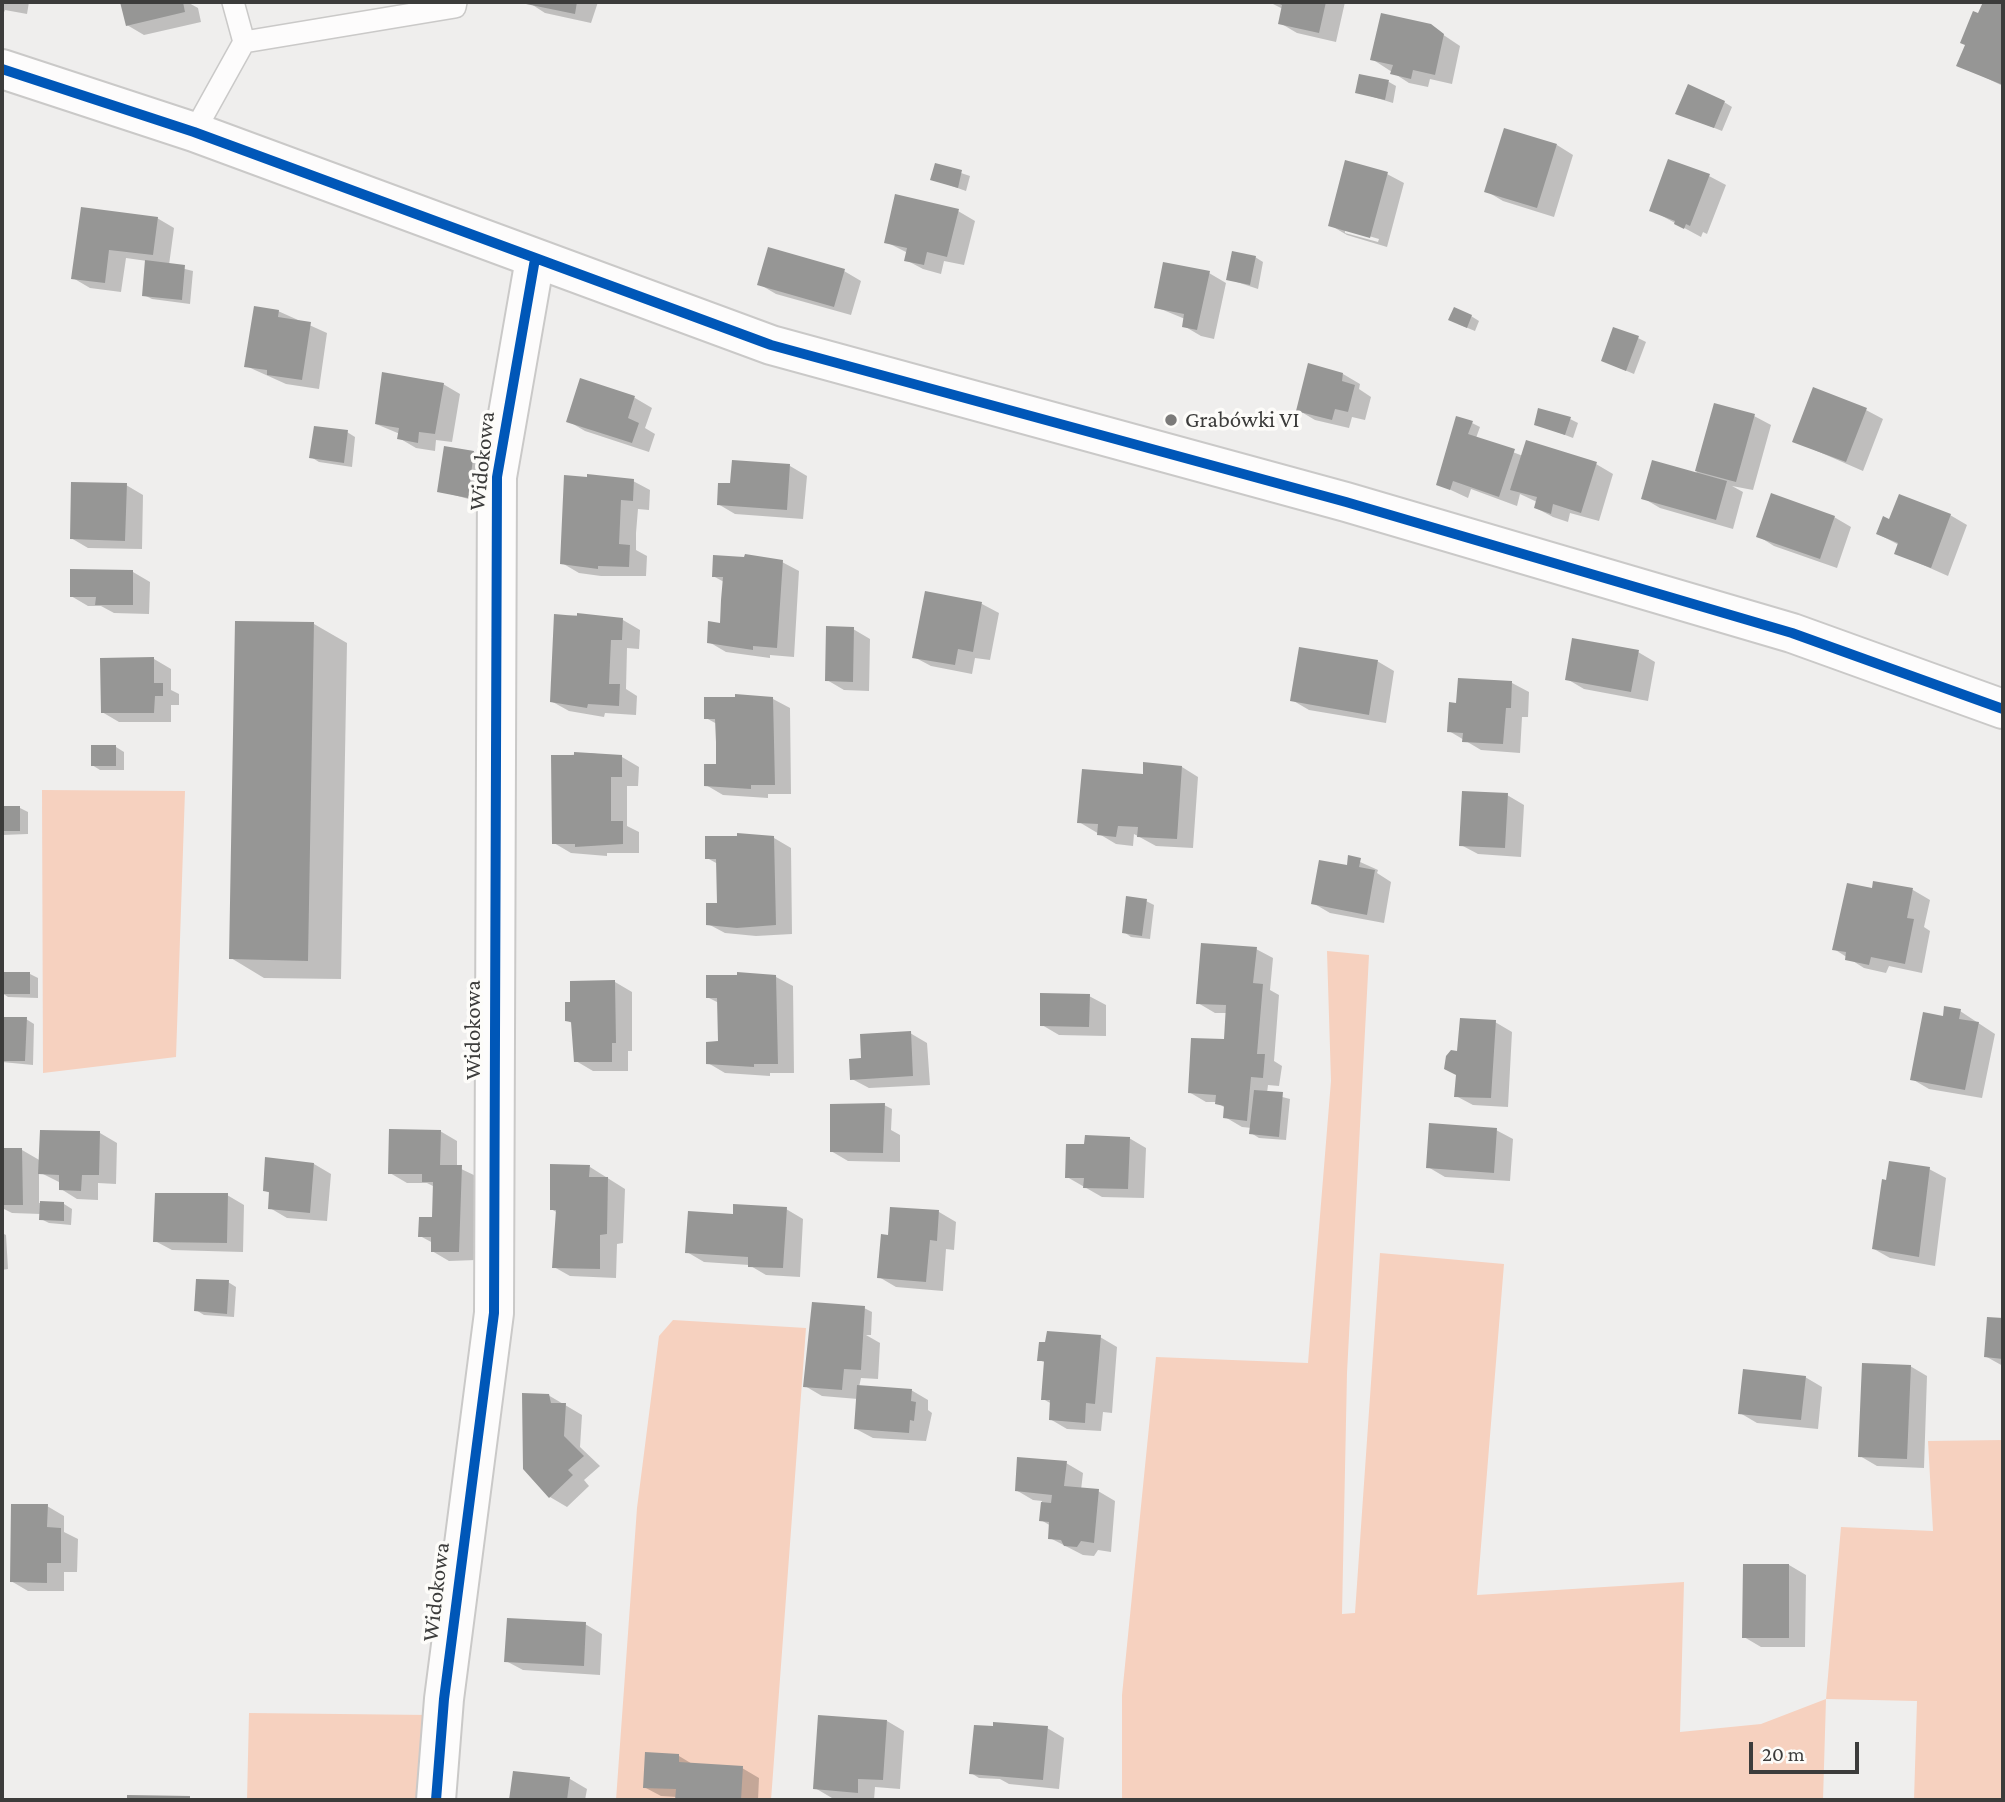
<!DOCTYPE html>
<meta charset="utf-8">
<style>
body{margin:0}
#map{position:relative;width:2005px;height:1802px;overflow:hidden;background:#efeeed;font-family:"Crimson Pro",serif}
canvas{display:block}
.frame{position:absolute;inset:0;border:4px solid #3c3c3b;pointer-events:none}
.scale{position:absolute;left:1749px;top:1742px;width:110px;height:32px;box-sizing:border-box;border:4px solid #3c3c3b;border-top:0;padding-left:9px;font-size:21px;line-height:24px;white-space:nowrap;color:#3c3c3b;-webkit-text-stroke:5px #fdfcf9;paint-order:stroke}
</style>
<div id="map">
<canvas width="2005" height="1802"></canvas>
<div class="frame"></div>
<div class="scale">20 m</div>
</div>
<script>
const c = document.querySelector('canvas').getContext('2d');
c.lineJoin = 'round';
function fillPath(path, color) {
  c.fillStyle = color;
  c.fill(path, 'evenodd');
}
function toPath(rows) {
  const path = new Path2D();
  for (const r of rows) {
    path.moveTo(r[0], r[1]);
    for (let i = 2; i < r.length; i += 2) path.lineTo(r[i], r[i + 1]);
  }
  return path;
}
function trace(path, color, width, dash) {
  c.strokeStyle = color;
  c.lineWidth = width;
  c.lineCap = dash ? 'butt' : 'round';
  c.setLineDash(dash || []);
  c.stroke(path);
}
function write(font, color, halo, rows, align = 'center') {
  c.font = font + ' "Crimson Pro",serif';
  c.lineWidth = 7;
  c.setLineDash([]);
  c.textBaseline = 'middle';
  c.strokeStyle = halo;
  c.fillStyle = color;
  for (const [text, x, y, turn = 0] of rows) {
    c.save();
    c.translate(x, y);
    c.rotate((+turn || 0) * Math.PI / 180);
    c.textAlign = isNaN(turn) ? turn : align;
    if (halo) c.strokeText(text, 0, 0);
    c.fillText(text, 0, 0);
    c.restore();
  }
}
const green = toPath([
 [42,790,185,791,176,1057,43,1073],
 [1327,951,1369,955,1347,1373,1342,1614,1355,1613,1380,1253,1504,1264,1477,1595,1684,1582,1680,1732,1761,1724,1826,1699,1841,1527,1933,1531,1928,1441,2003,1440,2003,1800,1914,1800,1917,1701,1826,1699,1823,1800,1122,1800,1122,1695,1156,1357,1308,1363,1331,1081],
 [673,1320,806,1328,771,1800,616,1800,637,1508,659,1336],
 [249,1713,430,1715,423,1800,247,1800]
]);
const shadow = toPath([
 [2,2,29,2,27,14,5,10,2,17],
 [122,2,187,2,198,8,201,22,144,35,127,25],
 [528,2,598,2,591,23,545,13],
 [1269,2,1345,2,1336,42,1297,33,1280,23,1283,9],
 [1984,2,2003,2,2003,86,1959,65],
 [1430,26,1460,46,1452,84,1430,79,1428,87,1409,83,1372,59],
 [1389,82,1396,86,1393,103,1357,92],
 [1724,102,1732,107,1722,131,1677,113],
 [1557,145,1573,155,1554,217,1503,201,1486,191],
 [937,165,970,176,966,191,932,179],
 [1387,174,1404,183,1387,247,1347,235,1330,225],
 [1345,229,1379,239,1378,242,1345,233],
 [1709,176,1726,185,1707,234,1703,232,1701,237,1651,210],
 [82,209,157,218,174,228,169,265,193,271,190,304,152,299,144,295,147,261,126,258,121,292,90,288,73,278],
 [958,211,975,221,964,265,944,261,941,274,923,269,906,260,908,253,886,242],
 [769,249,844,271,861,281,851,315,776,294,759,284],
 [1255,257,1263,262,1258,289,1228,279],
 [1209,273,1226,283,1214,339,1201,336,1184,326,1185,319,1156,307],
 [278,311,327,333,319,389,286,384,246,366],
 [1471,316,1479,321,1475,331,1458,324],
 [1638,338,1646,342,1634,374,1603,361],
 [1343,374,1360,384,1359,389,1371,397,1365,420,1352,417,1349,428,1315,420,1298,410],
 [581,380,635,398,652,408,645,428,655,434,649,452,585,431,568,421],
 [443,384,460,394,452,442,436,440,435,451,416,448,399,438,400,434,376,424],
 [1715,405,1754,416,1771,425,1753,490,1732,486,1743,492,1733,529,1660,508,1643,498,1696,474],
 [1866,410,1883,419,1863,471,1794,441],
 [1570,419,1578,423,1573,438,1536,424],
 [1472,423,1480,427,1476,438,1523,456,1596,464,1613,474,1599,521,1570,513,1568,522,1553,517,1536,508,1537,502,1520,494,1517,506,1471,489,1468,498,1438,484],
 [347,432,355,437,352,467,319,462,311,457],
 [474,452,482,457,476,501,439,491],
 [790,466,807,476,803,519,735,514,718,504],
 [633,481,650,490,649,510,638,509,636,533,636,550,647,556,646,576,601,576,579,573,562,563],
 [126,485,143,495,142,549,88,548,71,538],
 [1772,496,1834,517,1851,527,1837,568,1774,546,1758,536],
 [1950,515,1967,525,1948,576,1896,553,1899,545,1878,534,1890,521],
 [782,562,799,571,794,657,770,655,770,658,726,652,709,642,721,625,724,582,713,576],
 [133,572,150,582,149,614,114,613,101,606,88,606,71,596],
 [926,593,982,604,999,613,990,660,975,658,972,674,931,666,914,657],
 [591,615,623,620,640,630,639,649,627,648,626,689,637,696,636,715,605,713,604,717,569,711,551,701,555,616],
 [314,624,347,643,341,979,264,978,231,958],
 [853,629,870,639,869,691,844,690,827,680],
 [1638,652,1655,662,1648,701,1584,689,1567,679],
 [154,659,171,669,171,690,179,694,179,705,171,705,171,722,119,722,102,712],
 [1377,661,1394,671,1386,723,1309,710,1292,700],
 [1512,683,1529,692,1528,717,1522,717,1520,753,1481,750,1449,731,1458,705],
 [773,699,790,708,791,794,768,794,768,798,723,795,706,785,718,766,717,724,706,718],
 [116,747,124,752,124,770,100,770,92,765],
 [590,753,622,757,639,767,638,786,627,786,627,826,639,832,639,853,607,853,607,856,571,853,554,843,552,757],
 [1182,767,1198,777,1193,848,1156,846,1134,834,1133,846,1116,844,1079,822,1144,776],
 [1507,795,1524,805,1521,857,1478,854,1461,845],
 [2,808,20,808,28,812,28,834,2,835],
 [774,838,791,848,792,934,756,936,725,933,708,924,719,905,718,864,707,858],
 [1349,857,1378,870,1377,873,1391,882,1384,923,1330,913,1313,903,1348,867],
 [1875,883,1913,890,1930,900,1924,927,1930,931,1922,973,1889,966,1886,973,1864,968,1834,949,1873,890],
 [1146,901,1154,905,1150,939,1131,937,1124,932],
 [1256,949,1273,958,1270,990,1279,995,1274,1061,1282,1066,1279,1086,1268,1085,1267,1093,1290,1099,1286,1140,1259,1138,1251,1133,1252,1128,1242,1127,1225,1117,1225,1108,1217,1102,1206,1102,1189,1092,1225,1041,1227,1013,1215,1013,1198,1003],
 [2,973,30,974,38,978,38,998,8,997,2,993],
 [776,977,793,986,794,1073,770,1073,770,1076,725,1073,708,1063,720,1043,719,1003,707,997],
 [615,982,632,992,632,1051,628,1051,628,1071,593,1071,576,1061,573,1024,567,1020],
 [1089,996,1106,1005,1106,1036,1059,1035,1042,1025],
 [1960,1011,1995,1034,1982,1098,1929,1089,1912,1079,1944,1018],
 [2,1019,26,1019,34,1024,33,1065,2,1062],
 [1495,1022,1512,1032,1508,1107,1473,1105,1456,1096,1459,1053],
 [910,1033,927,1043,930,1085,869,1088,852,1079,863,1060],
 [884,1105,892,1109,891,1130,900,1135,900,1162,848,1161,831,1151],
 [1496,1130,1513,1139,1510,1181,1445,1177,1428,1167],
 [440,1131,457,1141,457,1167,478,1177,476,1260,449,1261,432,1251,433,1243,420,1236,434,1219,435,1187,427,1183,407,1183,390,1173],
 [100,1133,117,1143,116,1184,98,1183,98,1200,77,1199,61,1189,61,1183,39,1172,39,1203,64,1204,72,1209,71,1225,49,1223,41,1219,41,1214,12,1213,2,1208,2,1150,22,1150,41,1161],
 [1129,1138,1146,1148,1144,1198,1102,1197,1067,1177,1086,1146],
 [314,1164,331,1174,327,1221,287,1218,270,1208,270,1193,264,1190],
 [590,1167,625,1189,623,1243,617,1244,616,1278,570,1276,554,1267,558,1213,551,1209],
 [1929,1169,1946,1178,1935,1266,1890,1258,1874,1249],
 [227,1195,244,1205,243,1252,172,1250,155,1241],
 [786,1209,803,1219,800,1277,766,1275,749,1265,704,1262,687,1252,735,1216],
 [892,1209,939,1212,956,1222,954,1250,946,1249,943,1291,896,1287,879,1277,890,1237],
 [2,1233,6,1235,8,1269,2,1270],
 [228,1282,236,1287,234,1317,204,1315,196,1310],
 [864,1308,872,1312,871,1335,866,1335,880,1343,878,1379,861,1378,859,1387,911,1390,928,1400,928,1410,932,1413,926,1441,873,1438,856,1429,858,1399,822,1396,805,1386],
 [1989,1319,2003,1320,2003,1366,1985,1356],
 [1100,1337,1117,1347,1112,1413,1103,1412,1101,1431,1067,1429,1050,1419,1052,1404,1043,1399,1046,1363,1039,1360],
 [1910,1366,1927,1376,1924,1468,1877,1466,1860,1456],
 [1805,1377,1822,1387,1818,1429,1757,1423,1740,1413],
 [548,1395,582,1415,580,1447,600,1466,584,1480,589,1486,567,1507,550,1497,525,1469],
 [1066,1463,1083,1473,1081,1490,1098,1491,1115,1501,1111,1552,1098,1550,1094,1556,1083,1555,1050,1538,1051,1526,1041,1520,1042,1501,1033,1500,1016,1490],
 [47,1506,64,1516,64,1532,78,1539,77,1572,64,1572,64,1591,28,1591,11,1581],
 [1789,1565,1806,1575,1805,1647,1761,1647,1744,1637],
 [585,1624,602,1634,600,1675,523,1670,506,1661],
 [887,1721,904,1731,900,1789,875,1787,874,1800,860,1800,832,1798,815,1788],
 [1047,1728,1064,1738,1059,1789,1009,1784,1000,1779,979,1778,971,1773],
 [679,1756,694,1765,742,1768,759,1778,758,1800,677,1800,677,1797,661,1796,644,1787],
 [514,1773,570,1779,587,1789,585,1800,511,1800]
]);
const building = toPath([
 [120,2,183,2,185,12,126,26],
 [526,2,577,2,575,14,526,4],
 [1274,2,1326,2,1319,33,1278,24,1282,5],
 [1983,2,2003,2,2003,85,1956,66,1965,45,1960,43,1973,11,1978,13],
 [1381,13,1431,24,1444,34,1435,75,1413,70,1411,79,1390,74,1393,65,1370,60],
 [1359,74,1389,80,1385,100,1355,93],
 [1688,84,1725,101,1714,128,1675,114],
 [1504,128,1557,144,1537,208,1484,192],
 [1668,159,1710,174,1690,226,1686,224,1684,229,1674,224,1675,221,1649,211],
 [1345,160,1388,172,1370,238,1328,226],
 [935,163,962,170,958,188,930,180],
 [895,194,959,209,947,257,927,252,924,265,904,261,907,248,884,243],
 [81,207,158,217,153,255,109,250,105,283,71,279],
 [768,247,845,269,834,307,757,285],
 [1232,251,1256,256,1250,285,1226,280],
 [145,260,185,265,182,300,142,296],
 [1163,262,1210,271,1197,330,1182,327,1184,314,1154,308],
 [254,306,279,310,278,317,311,322,302,380,267,375,267,370,244,367],
 [1454,307,1472,315,1467,328,1448,320],
 [1613,327,1639,336,1626,371,1601,361],
 [1308,363,1343,373,1342,381,1355,385,1348,412,1335,409,1332,420,1296,411],
 [382,372,444,383,435,434,419,432,418,443,397,439,399,428,375,424],
 [580,378,635,396,628,418,639,423,632,443,566,422],
 [1813,387,1867,408,1846,462,1792,442],
 [1714,403,1755,414,1736,482,1695,471],
 [1538,408,1571,417,1565,435,1534,425],
 [1456,416,1473,421,1468,434,1515,449,1499,497,1453,481,1450,490,1436,485],
 [314,426,348,430,344,463,309,458],
 [1526,440,1597,462,1581,513,1553,504,1551,514,1534,508,1537,497,1510,490],
 [444,446,474,451,468,498,437,492],
 [732,460,790,464,787,510,717,505,718,483,730,483],
 [1652,460,1727,481,1716,520,1641,499],
 [587,474,634,479,633,501,621,500,620,523,619,544,630,545,629,567,598,566,598,569,560,564,564,475,587,477],
 [71,482,127,483,125,541,70,539],
 [1771,493,1835,516,1820,559,1756,537],
 [1899,494,1951,514,1931,568,1894,554,1898,543,1876,534,1883,516,1889,519],
 [745,554,783,560,777,648,753,646,753,650,707,643,708,621,720,623,721,600,723,577,712,577,713,555,744,557],
 [70,569,133,570,133,605,95,605,96,597,70,597],
 [925,591,982,602,973,652,958,649,955,665,912,658],
 [577,613,623,618,622,640,611,640,609,684,620,684,619,706,588,704,587,708,550,702,554,614,577,616],
 [235,621,314,622,308,961,229,959],
 [826,626,854,627,853,682,825,681],
 [1572,638,1639,650,1631,692,1565,680],
 [1299,647,1378,660,1369,715,1290,701],
 [154,657,154,683,163,683,163,696,155,696,154,713,101,713,100,658],
 [1458,678,1512,681,1511,708,1506,708,1503,744,1462,742,1463,733,1447,732,1449,702,1456,703],
 [735,694,773,697,775,785,751,785,751,789,704,786,704,764,716,764,716,742,715,719,704,719,704,697,735,697],
 [91,745,116,745,116,766,91,766],
 [574,752,622,755,622,777,611,777,611,821,623,821,623,844,575,847,575,844,552,844,551,755,574,755],
 [1143,762,1182,766,1177,839,1137,837,1138,827,1118,826,1116,837,1097,835,1098,824,1077,823,1082,769,1143,774],
 [1462,791,1508,793,1505,848,1459,846],
 [2,806,20,806,20,831,2,831],
 [737,833,774,836,776,925,737,928,706,925,706,903,717,903,716,859,705,859,705,836,737,836],
 [1348,855,1361,858,1359,867,1375,870,1367,915,1311,904,1319,860,1347,865],
 [1873,881,1913,888,1907,918,1914,919,1905,964,1871,957,1869,965,1845,960,1846,952,1832,950,1847,883,1872,888],
 [1126,896,1147,899,1142,936,1122,933],
 [1201,943,1257,947,1253,983,1263,984,1257,1054,1265,1054,1263,1078,1251,1077,1247,1121,1223,1118,1224,1106,1215,1104,1216,1095,1188,1093,1191,1038,1224,1039,1226,1005,1196,1004],
 [2,972,30,972,30,994,2,994],
 [737,972,776,975,778,1064,754,1064,754,1067,706,1064,706,1042,718,1041,717,998,706,998,706,975,737,975],
 [615,980,616,1043,612,1043,612,1062,574,1062,571,1022,565,1021,565,1002,570,1002,570,981],
 [1040,993,1090,994,1089,1027,1040,1026],
 [1944,1006,1961,1009,1959,1019,1979,1022,1965,1090,1910,1080,1923,1012,1943,1016],
 [2,1017,27,1017,25,1061,2,1061],
 [1460,1018,1496,1020,1491,1098,1454,1097,1456,1075,1444,1069,1446,1056,1451,1050,1457,1051],
 [911,1031,913,1076,850,1080,849,1059,861,1058,860,1034],
 [1254,1090,1283,1092,1279,1137,1249,1134],
 [885,1103,883,1153,830,1152,830,1104],
 [1429,1123,1497,1128,1494,1173,1426,1168],
 [389,1129,441,1130,440,1165,462,1165,459,1252,431,1252,431,1237,418,1237,419,1217,432,1217,433,1182,422,1182,422,1174,388,1174],
 [40,1130,100,1131,99,1175,82,1175,81,1191,59,1190,59,1175,38,1174],
 [1085,1135,1130,1137,1128,1189,1083,1188,1084,1178,1065,1178,1066,1144,1084,1144],
 [2,1148,22,1148,23,1205,2,1205],
 [265,1157,314,1163,310,1213,268,1209,269,1192,263,1191],
 [1889,1161,1930,1167,1919,1257,1872,1249,1882,1179,1886,1180],
 [550,1164,590,1165,589,1177,608,1177,607,1234,600,1235,600,1269,552,1268,556,1210,550,1210],
 [155,1193,228,1193,227,1243,153,1242],
 [40,1201,64,1202,64,1221,39,1220],
 [733,1204,787,1207,783,1268,748,1267,748,1257,685,1253,688,1211,733,1214],
 [890,1207,939,1210,937,1241,930,1240,926,1282,877,1278,881,1234,888,1235],
 [196,1279,229,1280,227,1314,194,1311],
 [812,1302,865,1306,861,1370,844,1369,842,1390,803,1387],
 [1987,1317,2003,1318,2003,1359,1984,1357],
 [1047,1331,1101,1335,1095,1404,1086,1403,1085,1423,1049,1420,1050,1400,1041,1400,1044,1361,1037,1361,1039,1342,1045,1342],
 [1862,1363,1911,1365,1907,1459,1858,1457],
 [1743,1369,1806,1376,1801,1420,1738,1414],
 [857,1385,912,1389,911,1401,916,1402,914,1421,910,1420,909,1433,854,1429],
 [522,1393,549,1394,551,1403,566,1403,564,1436,584,1456,568,1470,573,1475,549,1498,523,1469],
 [1017,1457,1067,1461,1064,1486,1099,1489,1094,1543,1081,1541,1077,1547,1064,1546,1061,1540,1048,1539,1049,1522,1039,1521,1041,1502,1051,1503,1052,1495,1015,1491],
 [11,1504,48,1504,47,1527,61,1528,61,1563,47,1563,47,1583,10,1582],
 [1743,1564,1789,1564,1789,1638,1742,1638],
 [507,1618,586,1622,584,1666,504,1662],
 [818,1715,887,1720,883,1780,858,1779,858,1793,813,1789],
 [993,1722,1048,1726,1043,1780,969,1774,974,1725,993,1726],
 [645,1752,679,1754,679,1762,743,1766,741,1800,675,1800,676,1789,643,1788],
 [513,1771,570,1777,567,1800,509,1800],
 [127,1795,190,1796,190,1800,127,1800]
]);
const lane = toPath([
 [244,42,455,7,456,2],
 [194,132,244,42,233,2]
]);
const street = toPath([
 [436,1800,444,1699,494,1313,497,477,535,259]
]);
const secondary = toPath([
 [2,69,194,132,771,345,1346,502,1792,633,2003,709]
]);
const cycleway = toPath([
 [2,69,194,132,771,345,1346,502,1792,633,2003,709],
 [436,1800,444,1699,494,1313,497,477,535,259]
]);
const markers = [
 [1171,420,7,"#7b7a79"]
];
const poiNames = [
 ["Grabówki VI",1185,420]
];
const streetNames = [
 ["Widokowa",482,461,-84],
 ["Widokowa",473,1030,-90],
 ["Widokowa",436,1592,-83]
];
fillPath(green, '#f6d1bf');
fillPath(shadow, '#0003');
fillPath(building, '#969695');
trace(lane, '#cac9c8', 24);
trace(street, '#cac9c8', 42);
trace(secondary, '#cac9c8', 42);
trace(lane, '#fdfcfc', 21);
trace(street, '#fdfcfc', 38);
trace(secondary, '#fdfcfc', 38);
trace(cycleway, '#0057b8', 10);
for (const [x, y, r, color] of markers) {
  const dot = new Path2D();
  dot.arc(x, y, r, 0, 2 * Math.PI);
  c.fillStyle = color;
  c.fill(dot);
  trace(dot, '#fdfcf9', 2.5);
}
write('23px', '#3c3c3b', '#fdfcf9', poiNames, 'left');
write('23px', '#3c3c3b', '#fdfcf9', streetNames);
</script>
